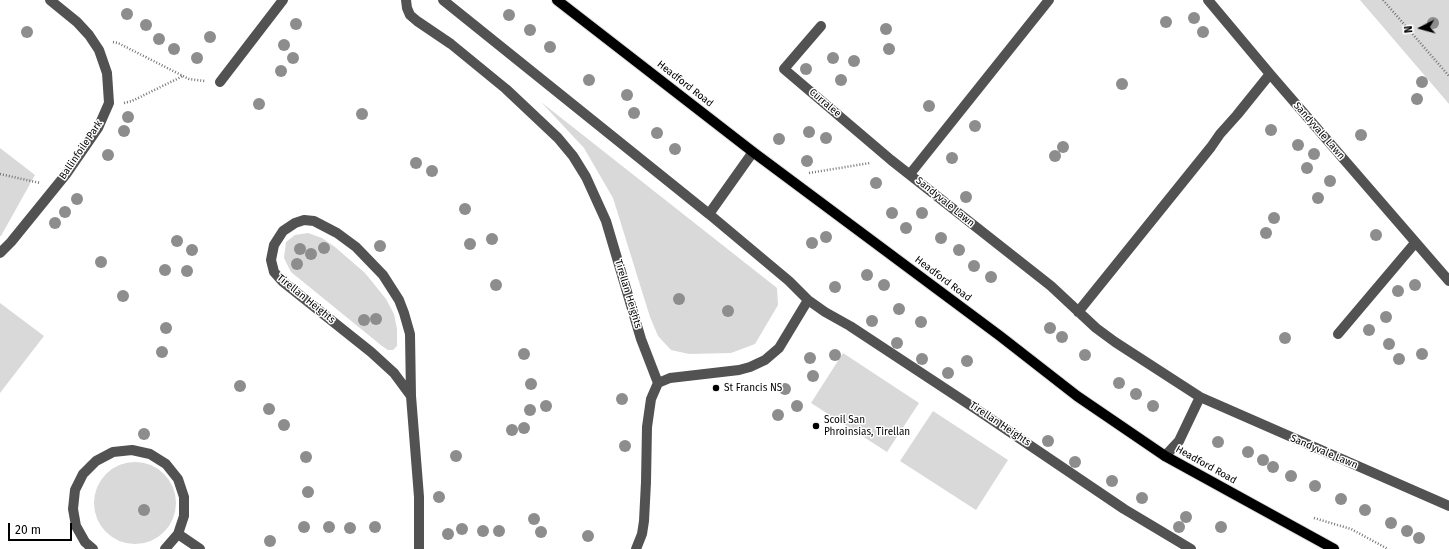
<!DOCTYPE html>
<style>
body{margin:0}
#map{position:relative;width:1449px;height:549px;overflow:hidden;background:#fff;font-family:"Fira Sans",sans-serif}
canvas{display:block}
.north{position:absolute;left:1401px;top:8px;width:40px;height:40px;-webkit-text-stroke:3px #fff;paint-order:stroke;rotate:264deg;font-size:11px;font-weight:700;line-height:16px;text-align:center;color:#000}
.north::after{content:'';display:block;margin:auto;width:14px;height:18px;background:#000;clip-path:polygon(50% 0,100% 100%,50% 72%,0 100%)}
.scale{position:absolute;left:8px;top:523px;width:64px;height:18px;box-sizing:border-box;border:2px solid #000;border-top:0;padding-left:5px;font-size:12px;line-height:14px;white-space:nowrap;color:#000;-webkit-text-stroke:3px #fff;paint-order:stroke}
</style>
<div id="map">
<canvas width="1449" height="549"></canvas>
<div class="north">N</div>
<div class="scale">20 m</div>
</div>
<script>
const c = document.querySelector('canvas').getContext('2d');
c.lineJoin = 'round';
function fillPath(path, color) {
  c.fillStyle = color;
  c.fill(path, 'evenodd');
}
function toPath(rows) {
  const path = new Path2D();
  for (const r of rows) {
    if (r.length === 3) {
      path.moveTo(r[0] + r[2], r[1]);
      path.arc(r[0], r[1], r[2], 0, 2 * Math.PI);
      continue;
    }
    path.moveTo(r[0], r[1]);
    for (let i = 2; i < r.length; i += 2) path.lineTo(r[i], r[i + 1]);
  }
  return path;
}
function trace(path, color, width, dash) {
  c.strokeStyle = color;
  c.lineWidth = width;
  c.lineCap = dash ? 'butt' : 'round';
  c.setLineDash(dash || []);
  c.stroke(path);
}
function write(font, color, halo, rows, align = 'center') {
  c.font = font + ' "Fira Sans",sans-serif';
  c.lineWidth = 3;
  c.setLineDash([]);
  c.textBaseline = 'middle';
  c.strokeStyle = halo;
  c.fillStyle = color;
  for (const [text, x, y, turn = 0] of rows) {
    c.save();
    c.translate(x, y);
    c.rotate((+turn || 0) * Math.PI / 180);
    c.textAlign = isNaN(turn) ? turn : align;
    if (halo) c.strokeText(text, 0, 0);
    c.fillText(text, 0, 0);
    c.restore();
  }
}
const green = toPath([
 [1360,0,1449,0,1449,104],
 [541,102,777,288,778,305,755,344,731,353,689,354,671,350,658,336,650,317,613,198,584,148],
 [0,148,35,175,1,236,0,236],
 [308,233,322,238,335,247,365,273,386,299,394,314,397,329,397,346,393,350,388,350,382,346,291,272,284,258,286,242,295,235],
 [0,303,44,336,0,393],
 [843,353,919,403,887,452,811,403],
 [933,411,1008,460,976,510,900,461],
 [135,503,41]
]);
const path = toPath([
 [1383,0,1449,76],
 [113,42,118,43,189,79,205,81],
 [124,103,132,101,183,76],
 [809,173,870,163],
 [0,174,40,183],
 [1314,518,1351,529,1388,549]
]);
const minor = toPath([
 [406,0,407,8,410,15,417,21,451,44,506,89,558,138,573,156,586,177,606,221,641,339,658,383],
 [443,0,709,214],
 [1208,0,1270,74],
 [821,26,784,69,891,160,1051,286,1096,328,1115,342,1200,397],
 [220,82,283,0],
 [910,174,1049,0],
 [0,253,11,242,67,173,98,128,109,103,107,73,99,50,89,35,77,22,50,0],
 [808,300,825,312,850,326,976,409,1124,509,1191,549],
 [1078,312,1211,147,1220,134,1237,115,1270,74,1449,281],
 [1338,334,1415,243],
 [411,396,394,373,371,352,282,281,274,272,271,260,274,245,283,231,295,223,304,220,314,221,337,233,356,247,383,275,399,300,404,313,410,334,411,396,419,497,419,549],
 [1165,456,1179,441,1200,397,1449,506],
 [178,534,200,549],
 [93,549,85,542,76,526,73,509,75,490,83,474,96,461,113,452,132,450,150,454,166,464,178,479,184,497,184,516,178,534,165,549],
 [636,549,642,534,644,521,646,482,647,427,651,399,658,383,670,378,739,370,750,367,765,360,779,348,808,300,789,281,709,214,753,152]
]);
const major = toPath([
 [557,0,753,152,1000,336,1077,396,1165,456,1334,549]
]);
const trees = [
 [127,14],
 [509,15],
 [1194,18],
 [1166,22],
 [1433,23],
 [296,24],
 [146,25],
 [886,29],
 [530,30],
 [27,32],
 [1203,32],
 [210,37],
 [159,39],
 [284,45],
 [550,47],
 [174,49],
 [889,49],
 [197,58],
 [293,58],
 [833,58],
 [854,61],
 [806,69],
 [281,71],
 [589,80],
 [841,80],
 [1422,82],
 [1122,84],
 [627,95],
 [1417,99],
 [259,104],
 [929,106],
 [634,113],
 [362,114],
 [128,117],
 [975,126],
 [1271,130],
 [124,131],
 [809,132],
 [657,133],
 [1361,135],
 [826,138],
 [779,139],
 [1298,145],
 [1063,147],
 [675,149],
 [1314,154],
 [108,155],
 [1055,156],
 [952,158],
 [807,161],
 [416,163],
 [1307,168],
 [432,171],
 [1330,181],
 [876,183],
 [966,197],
 [1318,198],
 [77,199],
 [465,209],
 [65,212],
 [892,213],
 [922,213],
 [1274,218],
 [55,223],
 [906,228],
 [1266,233],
 [1376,235],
 [826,237],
 [941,238],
 [492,239],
 [177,241],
 [812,243],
 [470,244],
 [380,246],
 [324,248],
 [300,249],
 [192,250],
 [959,250],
 [311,254],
 [101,262],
 [297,264],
 [974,266],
 [165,270],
 [187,271],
 [867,275],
 [991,277],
 [496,285],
 [884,285],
 [1415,285],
 [835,287],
 [1398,291],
 [123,296],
 [679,299],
 [899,309],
 [728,311],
 [1386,317],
 [376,319],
 [364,320],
 [872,321],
 [921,322],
 [166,328],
 [1050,328],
 [1369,330],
 [1062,337],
 [1285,338],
 [897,343],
 [1389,344],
 [162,352],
 [524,354],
 [1422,354],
 [835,355],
 [1085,355],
 [810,358],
 [922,359],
 [1399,359],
 [967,361],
 [948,373],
 [813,376],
 [1119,383],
 [531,384],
 [240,386],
 [785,389],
 [1136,394],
 [622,399],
 [546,406],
 [797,406],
 [1153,406],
 [269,409],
 [530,410],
 [778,415],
 [284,425],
 [524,428],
 [512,430],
 [144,434],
 [1048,441],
 [1218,442],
 [625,446],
 [1248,452],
 [456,456],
 [306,457],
 [1263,460],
 [1075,462],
 [1273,467],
 [1291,476],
 [1112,481],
 [1315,486],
 [308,492],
 [439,497],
 [1142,498],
 [1341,499],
 [144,510],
 [1365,510],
 [1186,517],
 [534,519],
 [1391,523],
 [304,527],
 [329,527],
 [375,527],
 [1179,527],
 [1221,527],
 [350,528],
 [462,529],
 [483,531],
 [499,531],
 [1407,531],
 [541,532],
 [448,534],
 [588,536],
 [1419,538],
 [270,541]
];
const markers = [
 [716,388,4,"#000"],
 [816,426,4,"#000"]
];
const streetNames = [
 ["Headford Road",685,84,38],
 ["Curralee",825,103,40],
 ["Sandyvale Lawn",1319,131,49],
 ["Ballinfoile Park",81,150,-56],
 ["Sandyvale Lawn",945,202,39],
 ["Headford Road",943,279,37],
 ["Tirellan Heights",628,294,73],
 ["Tirellan Heights",306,299,39],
 ["Tirellan Heights",1000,424,34],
 ["Sandyvale Lawn",1324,452,23],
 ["Headford Road",1206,465,29]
];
const poiNames = [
 ["St Francis NS",724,388],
 ["Scoil San",824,420],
 ["Phroinsias, Tirellan",824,432]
];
fillPath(green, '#d9d9d9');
trace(major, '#dbdbdb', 12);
trace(path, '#747474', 2.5, [1, 2]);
trace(minor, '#525252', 10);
trace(major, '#000', 10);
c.fillStyle = '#8d8d8d';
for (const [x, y] of trees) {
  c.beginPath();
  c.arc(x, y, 6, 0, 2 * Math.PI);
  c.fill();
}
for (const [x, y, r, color] of markers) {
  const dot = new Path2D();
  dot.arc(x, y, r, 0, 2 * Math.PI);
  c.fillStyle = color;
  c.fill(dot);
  trace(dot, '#fff', 1.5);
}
write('10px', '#000', '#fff', streetNames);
write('10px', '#000', '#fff', poiNames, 'left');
</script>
